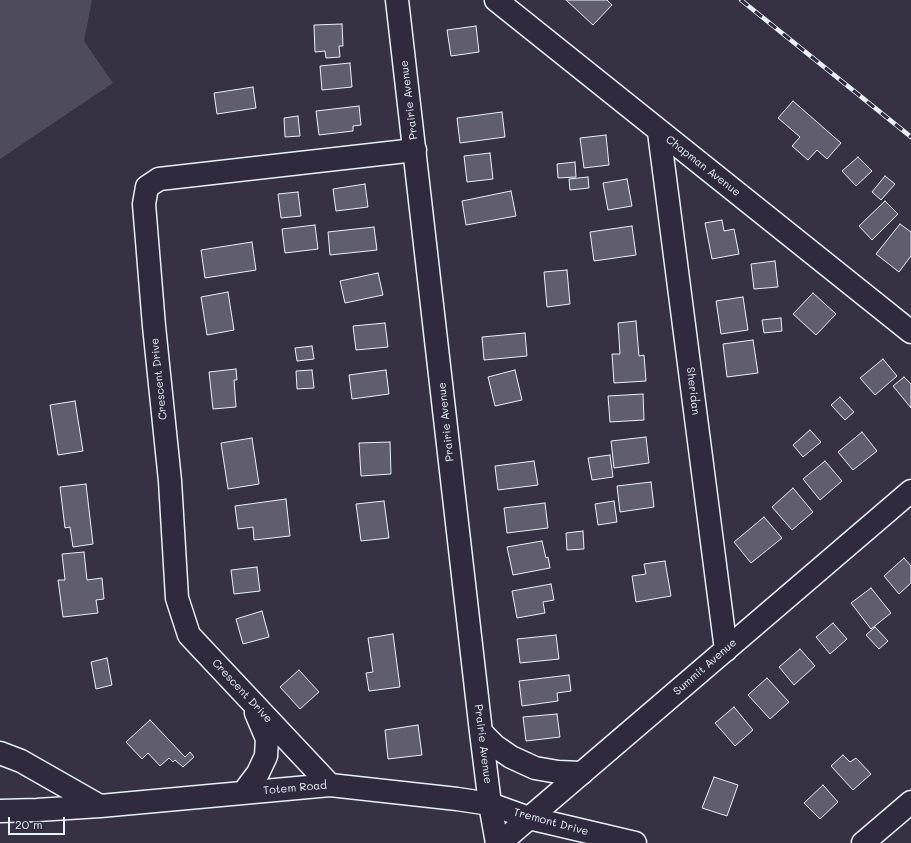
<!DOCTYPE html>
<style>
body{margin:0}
#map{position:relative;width:911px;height:843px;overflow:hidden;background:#363244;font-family:Mali,sans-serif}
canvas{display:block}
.scale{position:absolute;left:8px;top:817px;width:57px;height:18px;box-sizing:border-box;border:2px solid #e8f1f8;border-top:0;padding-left:5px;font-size:12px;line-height:14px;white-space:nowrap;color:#e8f1f8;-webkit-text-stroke:3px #2f2a3d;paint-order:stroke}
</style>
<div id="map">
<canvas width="911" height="843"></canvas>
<div class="scale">20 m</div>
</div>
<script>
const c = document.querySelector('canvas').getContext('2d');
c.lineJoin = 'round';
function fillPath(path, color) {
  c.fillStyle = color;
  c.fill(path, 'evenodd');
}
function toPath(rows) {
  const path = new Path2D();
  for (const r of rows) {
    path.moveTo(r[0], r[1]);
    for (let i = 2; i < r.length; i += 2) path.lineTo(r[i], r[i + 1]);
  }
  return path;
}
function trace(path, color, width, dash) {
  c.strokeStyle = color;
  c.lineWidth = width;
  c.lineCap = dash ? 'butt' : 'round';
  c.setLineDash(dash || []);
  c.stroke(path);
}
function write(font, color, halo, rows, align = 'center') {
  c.font = font + ' Mali,sans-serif';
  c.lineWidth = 3;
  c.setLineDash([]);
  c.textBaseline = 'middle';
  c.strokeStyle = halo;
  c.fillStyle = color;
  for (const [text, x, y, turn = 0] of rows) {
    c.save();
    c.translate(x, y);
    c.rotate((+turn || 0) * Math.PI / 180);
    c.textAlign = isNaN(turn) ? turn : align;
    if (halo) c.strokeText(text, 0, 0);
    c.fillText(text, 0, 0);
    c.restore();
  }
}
const green = toPath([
 [0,0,92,0,84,41,113,83,0,159]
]);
const building = toPath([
 [566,0,607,0,612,5,593,25,566,0],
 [342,24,343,46,339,46,340,57,326,58,325,51,315,52,314,25,342,24],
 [476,26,479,52,451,56,447,30,476,26],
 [350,63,352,87,322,90,320,66,350,63],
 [253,87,256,108,217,114,214,93,253,87],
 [793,101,841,143,827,159,817,150,808,160,792,146,800,137,778,118,793,101],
 [359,106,361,125,353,126,353,131,319,135,316,111,359,106],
 [502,112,505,137,460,143,457,118,502,112],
 [298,116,300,136,285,137,284,118,298,116],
 [606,135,609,165,584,168,580,138,606,135],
 [490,153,493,179,467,182,464,156,490,153],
 [858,157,872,171,856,186,842,171,858,157],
 [575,162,576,177,558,178,557,164,575,162],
 [885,176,895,184,881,200,872,192,885,176],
 [588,177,589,188,570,190,569,179,588,177],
 [627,179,632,206,608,210,603,183,627,179],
 [365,184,368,207,336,211,333,189,365,184],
 [511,191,516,216,466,225,462,201,511,191],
 [298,192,301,216,281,218,278,194,298,192],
 [885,201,898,214,872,240,859,226,885,201],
 [722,220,724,231,734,229,739,254,712,259,705,223,722,220],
 [900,224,911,232,911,256,899,272,876,254,900,224],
 [315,225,318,249,285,253,282,229,315,225],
 [632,226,636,255,594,261,590,232,632,226],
 [374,227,377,250,330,255,328,232,374,227],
 [252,242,256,270,205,278,201,250,252,242],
 [775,261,778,287,754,289,751,264,775,261],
 [567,270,570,304,547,307,544,272,567,270],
 [378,273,383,295,345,303,340,281,378,273],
 [228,292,234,330,207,335,201,297,228,292],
 [813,293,836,314,816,335,793,314,813,293],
 [743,297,748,330,721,334,716,301,743,297],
 [781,318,782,331,764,333,762,320,781,318],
 [636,321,639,356,644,355,646,381,614,383,612,354,620,354,618,323,636,321],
 [385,323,388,347,356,350,353,326,385,323],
 [525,333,527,356,484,360,482,337,525,333],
 [753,340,758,373,727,377,723,344,753,340],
 [312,346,314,359,297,361,295,348,312,346],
 [883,359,897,376,875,395,860,378,883,359],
 [236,369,237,380,234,380,236,407,213,409,209,372,236,369],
 [312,370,314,388,297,389,296,371,312,370],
 [386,370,389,394,352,399,349,375,386,370],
 [515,370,522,400,495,406,488,377,515,370],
 [904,377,911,384,911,408,893,386,904,377],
 [643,394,644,420,610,422,608,396,643,394],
 [840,397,854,412,845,420,831,405,840,397],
 [75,401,83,451,58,455,50,405,75,401],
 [810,430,821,442,803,457,793,445,810,430],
 [862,432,877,451,853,470,838,452,862,432],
 [646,437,649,463,614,468,611,441,646,437],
 [252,438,259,484,228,489,221,443,252,438],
 [390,442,391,474,361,476,359,443,390,442],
 [610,455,613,477,592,480,588,458,610,455],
 [534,461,538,485,498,490,495,466,534,461],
 [825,461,842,481,820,500,803,479,825,461],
 [651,482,654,507,620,512,617,486,651,482],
 [86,484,93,544,73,547,70,527,65,528,60,487,86,484],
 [793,488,813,512,792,530,772,507,793,488],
 [286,499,290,536,254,540,253,527,238,529,235,506,286,499],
 [384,501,389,538,361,541,356,504,384,501],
 [614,501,617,522,598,525,595,504,614,501],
 [545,503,548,528,507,533,504,508,545,503],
 [764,517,782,538,751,563,734,542,764,517],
 [583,531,584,549,567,550,566,533,583,531],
 [542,541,546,558,548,557,550,568,513,575,507,547,542,541],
 [84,552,87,580,102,578,104,599,96,600,98,613,63,617,58,580,65,580,62,554,84,552],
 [904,558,911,566,911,583,899,594,884,576,904,558],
 [665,561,671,596,636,602,632,576,646,574,644,564,665,561],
 [257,567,260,591,234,594,231,570,257,567],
 [551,584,554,600,543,602,545,613,517,618,512,591,551,584],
 [871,588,891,613,871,629,851,603,871,588],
 [262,611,269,637,243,644,236,619,262,611],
 [833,623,847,639,830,654,816,637,833,623],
 [875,627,888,641,879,649,866,635,875,627],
 [393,634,400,687,369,691,366,673,373,672,368,638,393,634],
 [556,635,559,659,520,663,517,639,556,635],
 [800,649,815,666,794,685,779,667,800,649],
 [107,658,112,685,96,689,91,662,107,658],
 [299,670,319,692,300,709,280,687,299,670],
 [569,675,571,691,557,693,558,701,522,706,519,681,569,675],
 [767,678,789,702,770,719,748,695,767,678],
 [734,707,753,730,735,746,715,723,734,707],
 [557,714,560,737,526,741,523,717,557,714],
 [150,720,185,757,190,752,194,757,183,767,175,760,173,762,169,758,160,766,148,753,142,759,126,742,150,720],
 [418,725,422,755,388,759,385,730,418,725],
 [843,755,850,762,856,758,871,774,853,790,831,766,843,755],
 [714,777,738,785,727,816,702,808,714,777],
 [823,785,838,802,820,819,804,803,823,785]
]);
const minor = toPath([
 [496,0,911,332],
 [659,132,726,650],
 [0,753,21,761,100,806],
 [330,785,189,635,177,598,170,481,154,326,144,204,147,187,159,179,415,150],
 [243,793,258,773,266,756,267,739,256,713],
 [0,811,37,810,100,806,330,785,457,799,490,804,529,818,635,843],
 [500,843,911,491],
 [863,843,911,802]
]);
const major = toPath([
 [397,0,481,732,490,804,497,843],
 [481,732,495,746,511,757,535,768,558,772,582,773]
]);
const rail = toPath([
 [741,0,911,137]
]);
const streetNames = [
 ["Prairie Avenue",409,100,-97],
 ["Chapman Avenue",703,166,38],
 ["Crescent Drive",159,379,-96],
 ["Sheridan",693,391,83],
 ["Prairie Avenue",446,422,-96],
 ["Summit Avenue",705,667,-41],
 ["Crescent Drive",242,691,47],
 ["Prairie Avenue",483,744,83],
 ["Totem Road",295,788,-5],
 ["Tremont Drive",551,822,15]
];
fillPath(green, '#4d4b5c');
fillPath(building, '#605e6e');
trace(building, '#e8f1f8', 1);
trace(minor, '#e8f1f8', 25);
trace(major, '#e8f1f8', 25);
trace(minor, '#2f2a3d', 22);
trace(major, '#2f2a3d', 22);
trace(rail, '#e8f1f8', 4.5);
trace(rail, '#2f2a3d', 3, [9]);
write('11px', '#e8f1f8', '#2f2a3d', streetNames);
</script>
